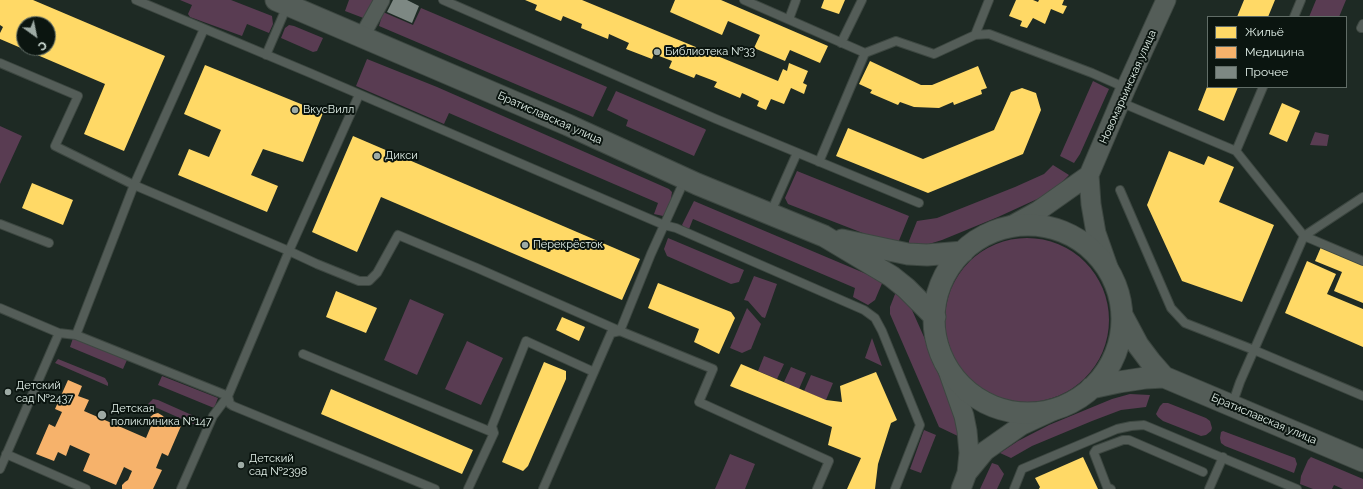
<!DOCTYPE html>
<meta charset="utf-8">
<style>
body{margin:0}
#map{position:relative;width:1363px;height:489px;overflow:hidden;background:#1e2a24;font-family:Raleway,sans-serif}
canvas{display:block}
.legend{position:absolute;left:1207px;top:16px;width:140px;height:72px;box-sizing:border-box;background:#0b1510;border:1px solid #616d67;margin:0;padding:5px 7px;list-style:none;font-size:12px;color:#e3f1ea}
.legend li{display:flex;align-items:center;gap:8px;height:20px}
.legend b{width:20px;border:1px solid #616d67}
.north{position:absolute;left:16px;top:16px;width:40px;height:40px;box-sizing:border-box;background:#0b1510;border:1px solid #616d67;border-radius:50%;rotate:147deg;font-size:11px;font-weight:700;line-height:16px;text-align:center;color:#e3f1ea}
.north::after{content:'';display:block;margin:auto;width:14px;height:18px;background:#9eaba5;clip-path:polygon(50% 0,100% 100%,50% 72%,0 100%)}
</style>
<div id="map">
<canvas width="1363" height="489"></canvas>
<ul class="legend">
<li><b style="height:11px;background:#ffd966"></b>Жильё</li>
<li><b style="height:11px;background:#f6b26b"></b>Медицина</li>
<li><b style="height:11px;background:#7d8883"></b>Прочее</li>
</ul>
<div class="north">С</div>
</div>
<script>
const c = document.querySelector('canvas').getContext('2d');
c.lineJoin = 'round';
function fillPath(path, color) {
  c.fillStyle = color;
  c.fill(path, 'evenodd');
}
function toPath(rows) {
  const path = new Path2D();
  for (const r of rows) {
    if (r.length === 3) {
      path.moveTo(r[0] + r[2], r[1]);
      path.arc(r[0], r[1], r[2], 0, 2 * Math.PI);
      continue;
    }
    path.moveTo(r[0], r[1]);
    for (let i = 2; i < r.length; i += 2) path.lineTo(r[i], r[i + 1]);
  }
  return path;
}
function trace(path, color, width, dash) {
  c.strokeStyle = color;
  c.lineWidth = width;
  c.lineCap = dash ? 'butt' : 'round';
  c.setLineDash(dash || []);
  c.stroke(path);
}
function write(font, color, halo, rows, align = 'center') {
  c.font = font + ' Raleway,sans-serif';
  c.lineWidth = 4;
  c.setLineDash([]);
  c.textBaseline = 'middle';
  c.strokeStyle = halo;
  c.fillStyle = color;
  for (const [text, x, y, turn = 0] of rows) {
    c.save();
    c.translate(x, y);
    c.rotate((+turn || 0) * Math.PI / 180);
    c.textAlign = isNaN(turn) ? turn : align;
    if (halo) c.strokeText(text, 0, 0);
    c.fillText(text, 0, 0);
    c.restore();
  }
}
const green = toPath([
 [180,0,231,0,272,16,273,24,269,33,247,24,242,36,190,17,188,14,192,5],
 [349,0,375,0,366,19,345,11],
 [1316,0,1346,0,1339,17,1309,17],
 [421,8,607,87,593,117,379,26,383,12,413,25],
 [289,25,294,26,323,38,317,51,313,52,281,38,285,28],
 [367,59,437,87,669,189,672,192,670,205,663,216,654,214,658,203,449,113,444,124,356,86],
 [1093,81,1109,89,1080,154,1074,163,1060,156],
 [616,91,705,129,706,130,694,156,626,126,628,120,607,110],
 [0,126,22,136,0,184],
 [1315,132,1329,135,1327,146,1310,145],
 [1053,165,1069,175,1055,189,1046,195,998,217,942,240,929,244,909,245,909,241,917,221,937,218,1015,187,1044,174],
 [797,171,909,216,898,243,873,237,788,204,785,198],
 [694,201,883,281,875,300,868,305,853,297,855,288,693,219,689,229,684,227,682,225],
 [668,238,744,270,739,282,731,284,667,256,664,249],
 [1027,320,82],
 [754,276,777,284,765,318,762,317,748,301,744,300],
 [897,289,903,295,912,310,940,373,962,438,939,427,890,314,890,307],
 [410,299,444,314,417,375,384,360],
 [747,308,761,324,751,349,742,353,730,348],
 [73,338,127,360,123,369,70,347],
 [872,338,882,366,865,358],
 [467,341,503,358,481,405,445,389],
 [764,356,784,364,777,379,758,371],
 [58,359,105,378,108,383,108,386,55,363],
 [791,367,806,373,799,389,784,382],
 [811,375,833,383,826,400,804,391],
 [162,376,218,398,214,408,158,385],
 [1130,394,1150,395,1146,407,1121,410,1092,421,1032,446,1011,458,1000,453,1018,441,1049,425,1112,399],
 [153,399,158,400,203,420,200,427,148,404],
 [1163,403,1168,403,1206,418,1210,421,1212,428,1211,431,1206,435,1201,436,1163,421,1158,417,1156,414,1160,406],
 [924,430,936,435,921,473,910,469],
 [1223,431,1295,458,1297,464,1294,473,1225,446,1221,443,1220,438,1221,432],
 [730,454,755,464,745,489,715,489],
 [1311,457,1363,479,1363,489,1343,489,1334,485,1332,489,1313,489,1300,484,1301,476,1308,460],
 [992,463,998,465,1004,474,997,489,980,489]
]);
const homes = toPath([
 [0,0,33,0,165,56,124,151,84,134,105,84,0,39,0,33,3,27,0,25],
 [24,24,48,24,48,48,24,48],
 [525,0,582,0,778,81,783,69,787,71,789,63,808,71,803,83,807,85,804,94,791,88,784,104,771,99,766,110,757,106,759,101,742,93,740,98,714,87,717,82,696,74,694,78,669,68,672,61,654,54,652,59,626,49,629,43,609,34,608,39,581,28,582,24,563,16,561,21,535,10,537,5],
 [675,0,721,0,828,46,820,63,790,50,785,61,754,48,760,35,728,21,722,35,670,12],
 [824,0,845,0,839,14,821,8],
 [1016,0,1033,0,1038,2,1039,0,1064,0,1062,5,1067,6,1063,14,1051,9,1045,24,1033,18,1027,28,1020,26,1022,21,1009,16],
 [1244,0,1275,0,1268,17,1237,17],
 [870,61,921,85,932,85,978,66,987,88,981,90,982,94,954,105,953,102,939,108,914,107,900,102,898,105,870,93,872,90,859,84],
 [205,65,323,113,303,162,263,149,251,175,278,186,267,212,178,175,189,149,209,157,221,130,184,114],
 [1207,87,1238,87,1224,121,1198,110],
 [1022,88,1036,93,1041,110,1023,154,928,193,836,156,848,128,923,159,994,130,1011,92],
 [1282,103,1300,111,1287,142,1269,134],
 [353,136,640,259,622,300,381,197,357,252,312,232],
 [1169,151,1204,165,1208,156,1234,167,1219,202,1274,225,1242,302,1182,281,1147,205],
 [32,183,73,200,63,225,22,208],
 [1321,247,1363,265,1363,303,1334,291,1342,272,1315,261],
 [1307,261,1336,274,1327,294,1363,309,1363,347,1285,313],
 [658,283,731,312,735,318,719,354,694,342,699,329,648,308],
 [336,291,377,308,366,333,326,317],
 [562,317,585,327,579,341,556,330],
 [544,362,566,371,566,379,528,466,523,471,502,462],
 [741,364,826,400,842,402,840,386,876,372,897,420,891,423,878,464,875,489,847,489,861,458,828,445,832,427,730,386],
 [331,389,473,450,462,474,321,414],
 [1083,457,1098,489,1039,489,1040,487,1035,478]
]);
const health = toPath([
 [68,380,82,386,78,396,89,400,84,411,146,438,151,426,149,421,150,417,154,414,158,413,163,416,165,419,181,426,168,456,162,453,156,468,162,470,153,489,122,489,122,485,125,482,128,480,132,471,124,467,116,485,83,471,90,454,70,445,66,456,58,452,54,461,36,454,49,424,55,427,62,412,55,409]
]);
const building = toPath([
 [393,0,407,0,419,6,412,23,387,12]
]);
const service = toPath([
 [136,0,310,73,664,225,676,228,864,310,875,318,882,331,920,425,895,489],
 [443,0,716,119,919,203],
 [744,0,865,53,896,41,934,54,975,35,989,34,1092,73,1126,88],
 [1294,17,1301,0],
 [789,19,796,0],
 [1363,24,1361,28,1363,28],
 [975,35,989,0],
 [841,43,862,0],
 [266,55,287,6],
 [0,63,78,96,55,146,134,185,289,251,228,396,213,416,181,489],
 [1263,87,1236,151,1304,236,1363,197],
 [359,95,289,251,317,264,359,281,369,281,377,273,398,235,477,268,620,331,713,369,699,402,829,461,817,489],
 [1120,102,1236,151],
 [819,162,865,53],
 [1120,190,1171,308,1185,323,1254,350,1363,396],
 [770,214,797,153],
 [0,224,49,243],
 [0,308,59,333,76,335,228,396,230,404,233,406,435,489],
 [76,335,134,185,204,29],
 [303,354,494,433],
 [1232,405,1240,382,1304,236,1363,261],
 [6,454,86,489],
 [0,469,59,333],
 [468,489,494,433,492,426,526,341,594,372],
 [543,489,611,333,620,331,651,254,685,179],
 [1014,489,1022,469,1117,429,1131,426,1144,425,1297,489],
 [1111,489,1107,487,1094,453,1096,450,1123,440,1129,440,1203,472],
 [1209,489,1223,457]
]);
const minor = toPath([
 [362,36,382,0]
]);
const tertiary = toPath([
 [1009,227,1038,211,1089,175],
 [1109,270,1096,233,1091,204,1089,175,1126,88,1166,0],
 [945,362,964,416,967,431,969,453,967,473],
 [961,489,967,473,985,451,1022,425,1061,407]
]);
const secondary = toPath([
 [276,0,568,125,697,184,824,236,891,276,906,288,935,317],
 [1028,319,94],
 [842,240,908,254,927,255,963,252],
 [1122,315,1138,345,1150,361,1164,377],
 [1091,388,1119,382,1145,378,1164,377,1363,461]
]);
const markers = [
 [657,52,4,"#9eaba5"],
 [295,110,4,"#9eaba5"],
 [377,156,4,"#9eaba5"],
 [525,245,4,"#9eaba5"],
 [8,392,4,"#9eaba5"],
 [102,415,5,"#9eaba5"],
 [241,465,4,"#9eaba5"]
];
const poiNames = [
 ["Библиотека №33",665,52],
 ["ВкусВилл",303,110],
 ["Дикси",385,156],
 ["Перекрёсток",533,245],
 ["Детский",16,386],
 ["сад №2437",16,399],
 ["Детская",111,409],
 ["поликлиника №147",111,422],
 ["Детский",249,459],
 ["сад №2398",249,472]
];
const streetNames = [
 ["Новомарьинская улица",1128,87,-66],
 ["Братиславская улица",550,118,24],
 ["Братиславская улица",1264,419,23]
];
fillPath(green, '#593c52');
fillPath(homes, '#ffd966');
fillPath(health, '#f6b26b');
fillPath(building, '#7d8883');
trace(service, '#3d4741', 10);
trace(minor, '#3d4741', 17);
trace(tertiary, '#3d4741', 21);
trace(secondary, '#3d4741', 23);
trace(service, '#545d58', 8);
trace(minor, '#545d58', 15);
trace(tertiary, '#545d58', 19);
trace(secondary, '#545d58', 21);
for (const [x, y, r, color] of markers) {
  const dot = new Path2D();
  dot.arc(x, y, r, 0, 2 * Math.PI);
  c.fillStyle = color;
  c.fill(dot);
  trace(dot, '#0b1510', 1.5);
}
write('11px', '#e3f1ea', '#0b1510', poiNames, 'left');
write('11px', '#e3f1ea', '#0b1510', streetNames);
</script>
